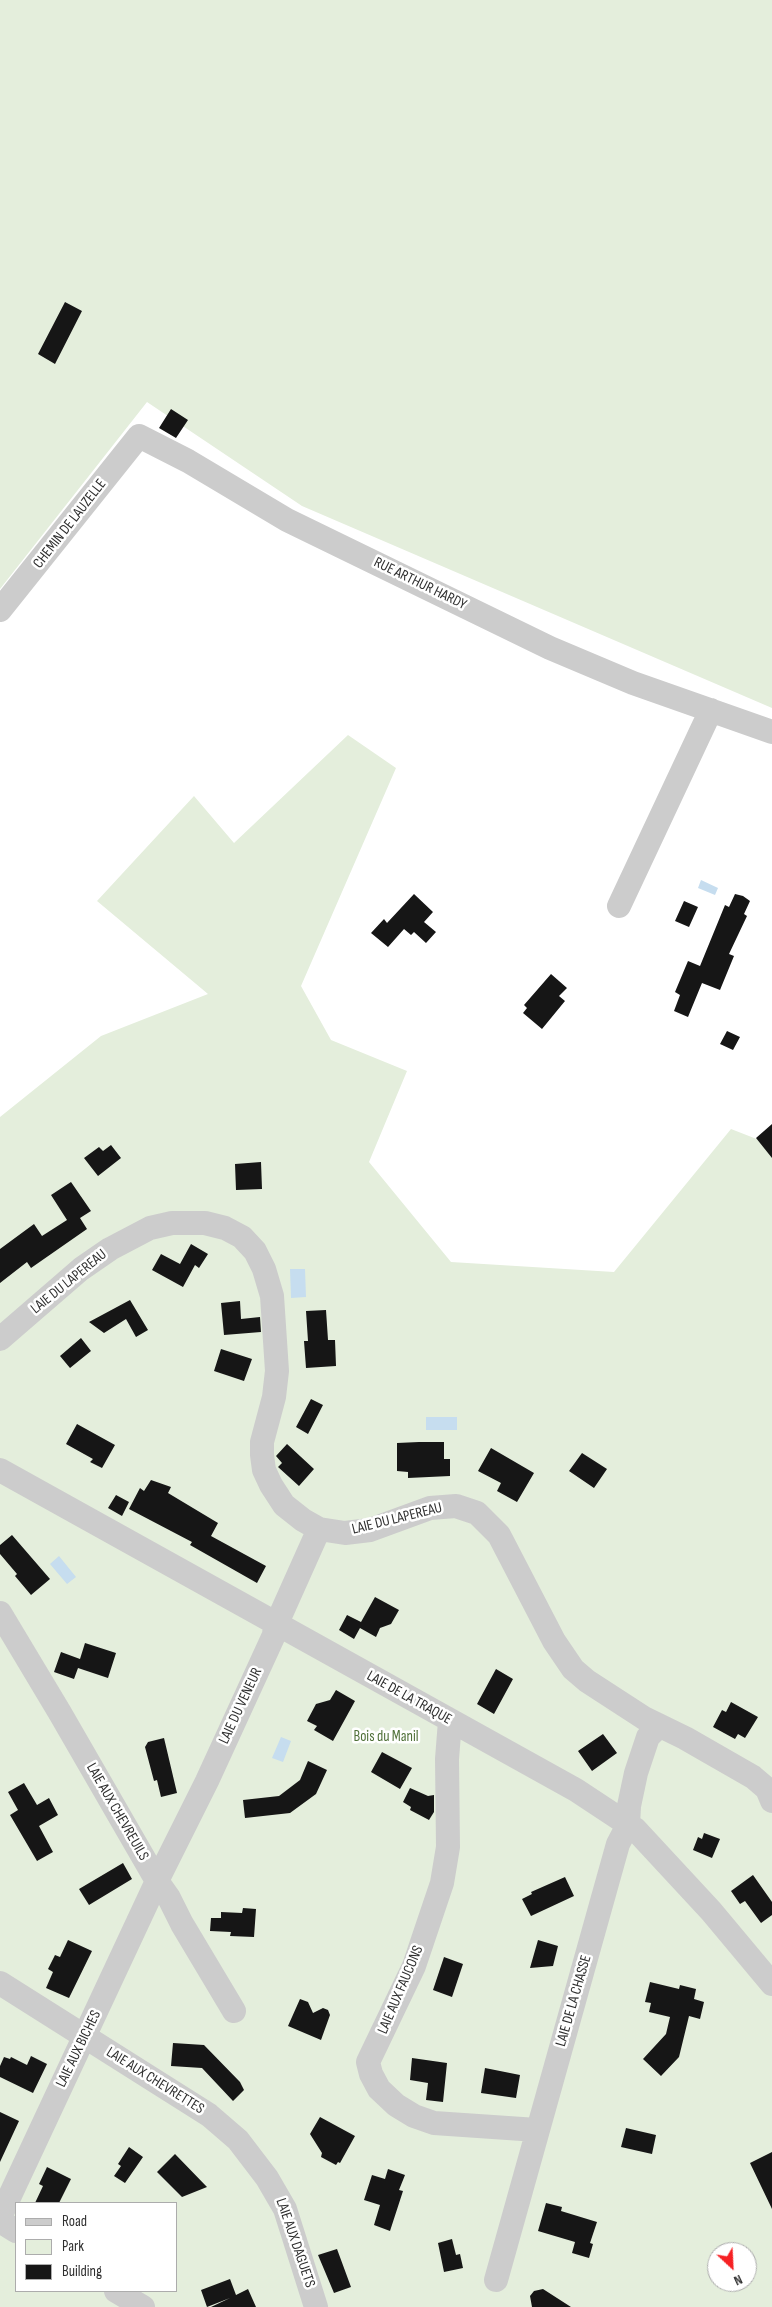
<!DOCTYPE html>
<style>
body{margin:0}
#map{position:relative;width:772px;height:2307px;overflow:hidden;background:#fff;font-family:"Sofia Sans Condensed",sans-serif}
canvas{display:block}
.legend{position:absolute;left:15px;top:2202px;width:162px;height:90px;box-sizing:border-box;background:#fff;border:1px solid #acacac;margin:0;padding:6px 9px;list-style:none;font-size:15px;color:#2f2f2f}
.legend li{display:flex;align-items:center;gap:10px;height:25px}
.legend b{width:25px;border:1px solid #acacac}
.north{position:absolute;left:707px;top:2242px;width:50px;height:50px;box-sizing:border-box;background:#fff;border:1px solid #acacac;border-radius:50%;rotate:155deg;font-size:14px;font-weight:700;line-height:20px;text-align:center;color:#2f2f2f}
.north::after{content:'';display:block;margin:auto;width:18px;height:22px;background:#f62124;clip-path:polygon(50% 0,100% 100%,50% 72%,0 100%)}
</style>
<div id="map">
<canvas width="772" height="2307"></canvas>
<ul class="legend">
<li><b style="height:6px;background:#ccc"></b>Road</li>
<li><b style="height:14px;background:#e4eedc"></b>Park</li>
<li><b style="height:14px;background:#161616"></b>Building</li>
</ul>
<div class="north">N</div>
</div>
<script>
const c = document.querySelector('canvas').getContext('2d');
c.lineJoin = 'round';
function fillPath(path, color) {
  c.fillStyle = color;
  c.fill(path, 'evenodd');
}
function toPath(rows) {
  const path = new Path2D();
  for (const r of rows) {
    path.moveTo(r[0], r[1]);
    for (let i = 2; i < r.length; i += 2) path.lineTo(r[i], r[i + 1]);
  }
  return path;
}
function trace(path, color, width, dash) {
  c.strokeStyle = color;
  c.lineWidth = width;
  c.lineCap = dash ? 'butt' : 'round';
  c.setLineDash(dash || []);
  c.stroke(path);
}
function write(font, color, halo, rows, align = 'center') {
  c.font = font + ' "Sofia Sans Condensed",sans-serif';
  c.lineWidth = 5;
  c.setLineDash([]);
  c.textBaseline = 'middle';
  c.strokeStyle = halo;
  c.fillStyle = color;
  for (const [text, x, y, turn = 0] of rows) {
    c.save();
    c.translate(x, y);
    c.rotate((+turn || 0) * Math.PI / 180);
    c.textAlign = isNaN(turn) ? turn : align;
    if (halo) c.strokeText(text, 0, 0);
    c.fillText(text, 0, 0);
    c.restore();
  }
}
const green = toPath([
 [0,0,772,0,772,708,302,506,147,402,0,589],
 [348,735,396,768,301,986,331,1040,407,1071,369,1162,451,1262,614,1272,731,1129,772,1145,772,2307,0,2307,0,1117,101,1036,208,994,97,901,194,796,234,843],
 [16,2203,176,2203,176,2291,16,2291],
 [717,2252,747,2252,747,2282,717,2282]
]);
const water = toPath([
 [701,880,718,888,715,895,698,888],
 [290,1269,305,1269,306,1297,291,1298],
 [426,1417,457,1417,457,1430,426,1430],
 [59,1556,76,1577,67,1584,50,1564],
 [281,1737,291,1741,283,1762,272,1758]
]);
const building = toPath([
 [65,302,82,311,55,364,38,354],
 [171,409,188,420,176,438,159,428],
 [414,894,433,912,424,922,436,932,426,943,414,932,411,935,404,929,388,947,371,933,384,919,387,923],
 [735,894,743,896,750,901,744,914,747,916,729,954,734,956,720,990,702,983,688,1017,674,1011,680,995,675,992,688,961,700,966,725,905,729,907],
 [684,901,698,907,689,927,675,921],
 [551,974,567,988,559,996,565,1001,542,1029,523,1013,527,1008,524,1005],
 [727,1031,740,1037,733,1050,720,1044],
 [772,1124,772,1158,756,1138],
 [111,1145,121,1158,98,1176,84,1158,99,1147,103,1151],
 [261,1162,262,1189,236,1190,235,1164],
 [71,1182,91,1211,80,1218,87,1229,31,1268,27,1262,0,1283,0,1249,34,1224,42,1236,67,1220,51,1195],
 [191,1244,208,1254,199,1268,195,1265,183,1287,152,1270,161,1254,180,1264],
 [130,1300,148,1330,136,1337,126,1319,104,1333,89,1322],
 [240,1301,241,1319,260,1317,261,1332,224,1335,221,1303],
 [326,1310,328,1340,335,1340,336,1366,306,1368,304,1341,308,1341,306,1311],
 [81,1338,91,1351,70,1368,60,1356],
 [221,1349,252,1359,244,1381,214,1371],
 [311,1399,323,1405,308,1434,296,1427],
 [77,1424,115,1445,102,1468,90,1462,93,1459,66,1444],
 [419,1442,444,1442,444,1459,450,1459,450,1476,408,1478,408,1472,397,1471,397,1443],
 [287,1444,314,1469,299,1486,278,1467,282,1463,276,1456],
 [491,1448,534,1473,517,1502,497,1491,501,1483,478,1471],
 [582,1453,607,1469,594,1488,569,1471],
 [151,1480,171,1487,168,1493,218,1523,211,1536,266,1566,257,1583,190,1545,192,1542,129,1509,140,1488,144,1491],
 [116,1495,129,1502,122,1516,108,1508],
 [12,1535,50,1579,31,1595,15,1576,17,1574,0,1554,0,1545],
 [375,1597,399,1610,391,1624,380,1628,376,1637,360,1628,354,1639,339,1630,347,1615,361,1622],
 [85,1643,116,1653,108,1678,78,1668,74,1679,54,1672,61,1652,80,1659],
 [496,1669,513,1679,494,1714,477,1704],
 [336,1690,355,1701,333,1741,314,1730,317,1726,307,1721,316,1704,330,1700],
 [731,1702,758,1717,745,1738,738,1734,735,1739,713,1727,722,1710,726,1712],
 [603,1734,617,1753,592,1771,578,1751],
 [164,1738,177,1793,161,1797,157,1780,154,1781,145,1747,148,1742],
 [382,1752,412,1768,400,1789,371,1772],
 [308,1761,327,1770,316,1794,290,1813,245,1818,243,1800,279,1796,300,1780],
 [24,1783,37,1805,49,1798,58,1815,39,1826,53,1852,37,1861,10,1815,18,1810,8,1792],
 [410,1788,428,1796,434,1795,434,1812,429,1820,410,1810,411,1807,403,1802],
 [704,1833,720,1839,712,1858,693,1850,698,1837,702,1839],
 [123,1863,132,1879,89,1905,79,1889],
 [753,1875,772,1902,772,1915,761,1923,745,1901,740,1904,731,1891],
 [565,1877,574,1896,531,1916,522,1899,532,1894,531,1892],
 [243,1908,256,1909,254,1937,230,1936,231,1932,210,1931,211,1918,221,1918,221,1912,242,1913],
 [68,1940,92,1951,69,1998,46,1988,53,1972,48,1969,55,1955,60,1957],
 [538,1940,558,1946,553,1966,530,1968],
 [444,1957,463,1964,452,1997,433,1990],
 [650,1982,679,1989,680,1985,696,1989,694,1999,704,2002,700,2019,689,2016,679,2057,661,2076,643,2059,666,2034,670,2017,649,2012,651,2003,645,2002],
 [300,1999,308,2002,313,2013,323,2008,328,2010,330,2015,321,2040,288,2026],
 [173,2043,204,2045,240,2082,244,2090,233,2101,202,2068,171,2066],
 [31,2056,47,2064,33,2093,0,2077,0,2066,4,2057,10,2059,11,2057,27,2065],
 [412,2058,447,2063,443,2102,426,2100,428,2083,410,2080],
 [485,2068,520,2075,516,2098,481,2093],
 [0,2112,19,2121,0,2162],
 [320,2117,355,2136,340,2163,338,2162,336,2165,321,2157,322,2153,310,2134],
 [626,2128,656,2135,652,2154,621,2147],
 [129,2147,143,2157,125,2183,114,2176,121,2166,118,2164],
 [772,2152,772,2209,750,2163],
 [175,2154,207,2187,182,2197,157,2172],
 [47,2167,71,2179,59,2203,35,2203,43,2186,39,2184],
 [388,2169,405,2175,399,2190,403,2191,390,2231,374,2225,380,2205,364,2200,372,2175,385,2179],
 [546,2203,562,2207,561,2211,597,2222,590,2243,593,2244,589,2258,572,2253,575,2242,538,2231],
 [452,2239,456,2255,460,2254,463,2268,444,2272,438,2243],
 [337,2249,351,2287,334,2293,318,2255],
 [230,2279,236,2295,248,2289,256,2307,211,2307,230,2298,207,2307,201,2290],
 [543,2289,571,2307,532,2307,530,2296,534,2291]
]);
const minor = toPath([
 [0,610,139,436,188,461,287,520,550,648,633,683,772,732],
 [619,906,711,710],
 [0,1339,81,1269,110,1249,150,1228,172,1223,205,1223,225,1228,242,1237,255,1251,264,1269,272,1296,277,1371,274,1397,262,1442,262,1455,264,1470,271,1485,284,1505,303,1520,319,1529,345,1533,370,1530,430,1508,456,1506,477,1513,499,1535,554,1641,573,1669,587,1681,644,1718,685,1738,753,1777,767,1789,772,1801],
 [0,1470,576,1790,635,1829,711,1911,772,1984],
 [0,1613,60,1713,157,1881,169,1898,182,1924,234,2011],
 [450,1721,447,1759,448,1847,442,1883,414,1966,368,2062,371,2074,379,2089,396,2105,414,2116,434,2123,537,2130],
 [0,1983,209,2115,238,2140,267,2178,285,2209,316,2307],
 [0,2217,157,1881,207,1781,274,1635,275,1623,281,1614,319,1529],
 [0,2221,16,2231],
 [496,2280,618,1844,628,1825,629,1806,636,1773,648,1737,659,1726],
 [116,2291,143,2307]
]);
const streetNames = [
 ["CHEMIN DE LAUZELLE",70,524,-52],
 ["RUE ARTHUR HARDY",420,584,26],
 ["LAIE DU LAPEREAU",69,1282,-39],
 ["LAIE DU LAPEREAU",397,1519,-14],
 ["LAIE DE LA TRAQUE",409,1698,29],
 ["LAIE DU VENEUR",241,1706,-65],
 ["LAIE AUX CHEVREUILS",117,1812,60],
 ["LAIE AUX FAUCONS",401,1990,-67],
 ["LAIE DE LA CHASSE",574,2001,-74],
 ["LAIE AUX BICHES",79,2049,-64],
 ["LAIE AUX CHEVRETTES",155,2081,32],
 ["LAIE AUX DAGUETS",295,2243,71]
];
const parkNames = [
 ["Bois du Manil",386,1737]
];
fillPath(green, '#e4eedc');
fillPath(water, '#c6ddef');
fillPath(building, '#161616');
trace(minor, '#ccc', 24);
write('15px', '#2f2f2f', '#fff', streetNames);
write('15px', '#4f7038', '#fff', parkNames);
</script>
